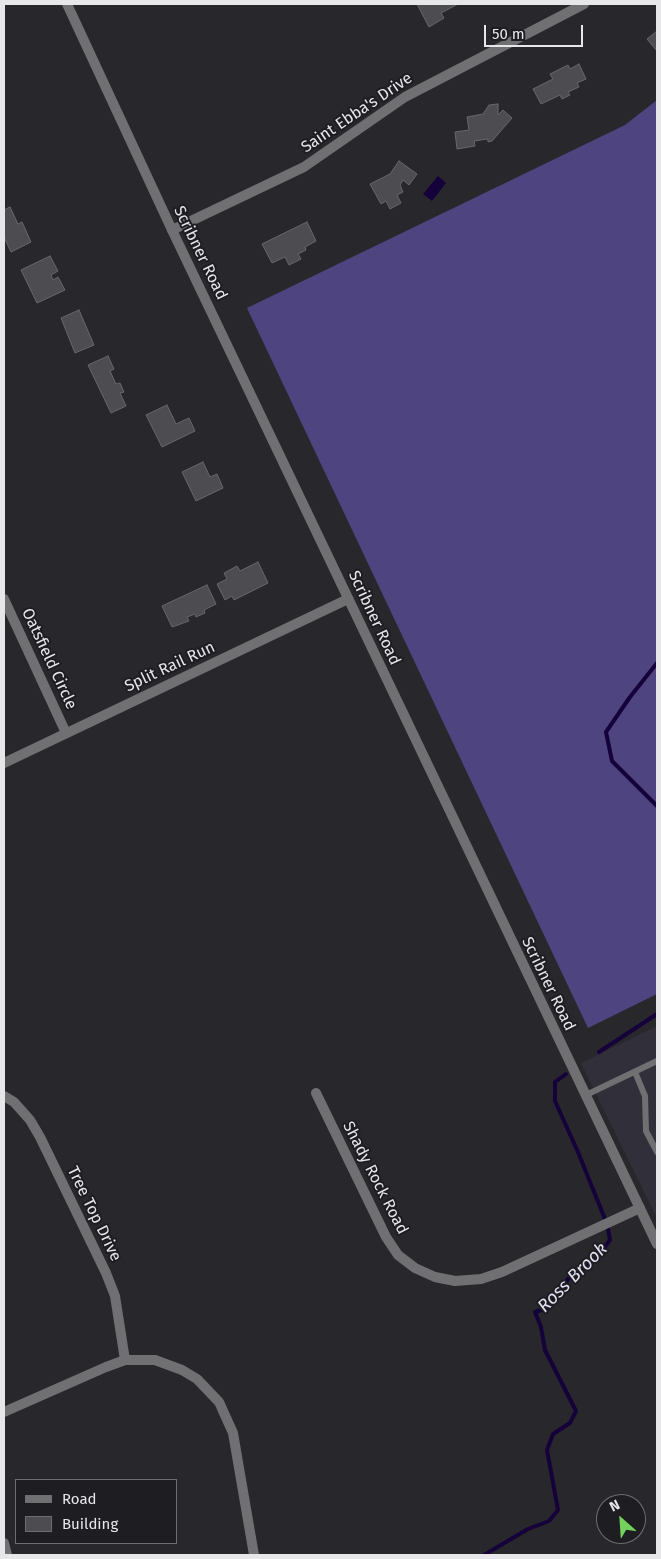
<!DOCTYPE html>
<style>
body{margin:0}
#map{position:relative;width:661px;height:1559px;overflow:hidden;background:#28282c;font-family:"Fira Sans",sans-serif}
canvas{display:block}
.frame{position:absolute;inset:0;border:5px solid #e7e7ea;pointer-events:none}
.legend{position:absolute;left:15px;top:1479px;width:162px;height:65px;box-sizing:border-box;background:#1e1e22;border:1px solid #6e6e72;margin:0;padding:6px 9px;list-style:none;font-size:15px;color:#e7e7ea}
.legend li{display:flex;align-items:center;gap:10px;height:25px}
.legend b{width:25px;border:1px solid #6e6e72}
.north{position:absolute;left:596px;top:1494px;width:50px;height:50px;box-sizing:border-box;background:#1e1e22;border:1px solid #6e6e72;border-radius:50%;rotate:334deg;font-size:14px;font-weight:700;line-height:20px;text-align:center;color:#e7e7ea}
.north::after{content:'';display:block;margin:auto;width:18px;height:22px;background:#74d25c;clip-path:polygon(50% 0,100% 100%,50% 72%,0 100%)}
.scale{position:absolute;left:484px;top:25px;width:99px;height:22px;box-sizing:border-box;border:2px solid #e7e7ea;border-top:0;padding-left:6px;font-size:15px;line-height:18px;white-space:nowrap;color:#e7e7ea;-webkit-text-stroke:4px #1e1e22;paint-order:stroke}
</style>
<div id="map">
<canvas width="661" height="1559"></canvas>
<div class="frame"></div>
<ul class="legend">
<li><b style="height:6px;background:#707072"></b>Road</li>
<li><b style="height:14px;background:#4d4c51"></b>Building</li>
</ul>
<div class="north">N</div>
<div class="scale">50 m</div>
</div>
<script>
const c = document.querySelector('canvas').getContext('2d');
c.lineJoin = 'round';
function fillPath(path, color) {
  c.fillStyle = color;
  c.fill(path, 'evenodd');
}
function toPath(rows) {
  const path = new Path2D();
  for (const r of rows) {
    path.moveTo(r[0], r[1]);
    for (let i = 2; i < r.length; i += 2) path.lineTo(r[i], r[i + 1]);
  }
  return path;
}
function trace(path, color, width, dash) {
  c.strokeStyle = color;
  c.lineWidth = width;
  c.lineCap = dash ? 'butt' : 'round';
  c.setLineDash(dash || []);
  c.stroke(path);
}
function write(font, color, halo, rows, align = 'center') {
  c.font = font + ' "Fira Sans",sans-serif';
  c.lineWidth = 4;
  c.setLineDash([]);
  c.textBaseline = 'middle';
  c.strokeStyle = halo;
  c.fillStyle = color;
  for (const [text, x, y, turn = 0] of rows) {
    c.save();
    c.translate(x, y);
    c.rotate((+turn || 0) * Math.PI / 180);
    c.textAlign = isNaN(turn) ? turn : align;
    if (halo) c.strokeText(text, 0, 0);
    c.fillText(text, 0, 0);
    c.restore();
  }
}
const built = toPath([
 [657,1026,657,1218,581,1063]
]);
const forest = toPath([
 [657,100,657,994,588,1028,247,308,625,125]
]);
const water = toPath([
 [438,176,446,183,432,201,423,194]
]);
const stream = toPath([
 [657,663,630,697,606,732,612,761,657,806],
 [599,1052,657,1014],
 [484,1555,528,1529,549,1521,558,1510,547,1450,553,1434,570,1423,576,1411,545,1350,541,1327,535,1312,548,1308,568,1279,594,1261,610,1240,607,1224,578,1152,555,1101,555,1082,566,1074]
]);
const building = toPath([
 [417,4,458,4,441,13,444,18,429,27,417,4],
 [657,31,657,51,647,39,657,31],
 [579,64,586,79,577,83,579,87,568,92,570,95,562,99,560,95,541,104,533,89,553,79,550,74,568,65,570,69,579,64],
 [498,104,498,115,503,110,512,118,492,141,488,142,488,139,474,141,475,146,457,149,455,132,469,130,467,117,483,114,489,105,498,104],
 [399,161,417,174,409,185,403,180,400,185,403,192,397,195,401,203,390,209,386,201,381,204,370,184,390,174,399,161],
 [10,207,18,224,22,222,31,242,11,252,4,237,4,210,10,207],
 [307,222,316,241,305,247,306,250,298,254,301,259,289,265,285,257,272,263,262,244,307,222],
 [50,256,58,271,51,275,53,280,58,277,65,290,37,303,21,270,50,256],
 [79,310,94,345,75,353,61,318,79,310],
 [108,356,114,369,110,371,116,384,120,383,124,392,120,393,126,406,111,413,88,365,108,356],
 [167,405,176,424,189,418,195,431,162,447,146,415,167,405],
 [203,462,210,477,217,474,223,488,196,501,182,472,203,462],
 [258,562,268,583,234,600,232,596,225,600,217,584,227,579,224,573,237,566,240,571,258,562],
 [207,585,216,604,204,610,205,613,196,617,195,614,187,617,189,621,172,627,162,606,207,585]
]);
const service = toPath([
 [635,1072,645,1096,646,1131,657,1152],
 [586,1095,657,1061]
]);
const minor = toPath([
 [172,230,304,167,405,97,584,4],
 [4,599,66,733],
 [4,763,348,599],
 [316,1093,386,1237,398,1255,415,1268,435,1277,455,1281,481,1279,502,1272,640,1208],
 [4,1096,14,1102,30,1120,40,1137,106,1273,115,1296,125,1360],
 [4,1412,106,1367,125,1360,155,1360,182,1370,197,1379,219,1402,233,1433,254,1555],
 [4,1543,7,1555]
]);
const tertiary = toPath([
 [67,4,172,230,657,1244]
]);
const streetNames = [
 ["Saint Ebba's Drive",357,113,-34],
 ["Scribner Road",200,253,64],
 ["Scribner Road",374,618,65],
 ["Oatsfield Circle",49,659,65],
 ["Split Rail Run",170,667,-25],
 ["Scribner Road",548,984,64],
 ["Shady Rock Road",375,1178,63],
 ["Tree Top Drive",94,1214,64]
];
const waterNames = [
 ["Ross Brook",573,1278,-45]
];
fillPath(built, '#31303a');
fillPath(forest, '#4e4480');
fillPath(water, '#15023a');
trace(stream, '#15023a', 4);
fillPath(building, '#4d4c51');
trace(building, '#67676c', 1);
trace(service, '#707072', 6);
trace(minor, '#707072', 10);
trace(tertiary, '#707072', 10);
write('16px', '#e7e7ea', '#1e1e22', streetNames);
write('italic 18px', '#e2e0f3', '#1e1e22', waterNames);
</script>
